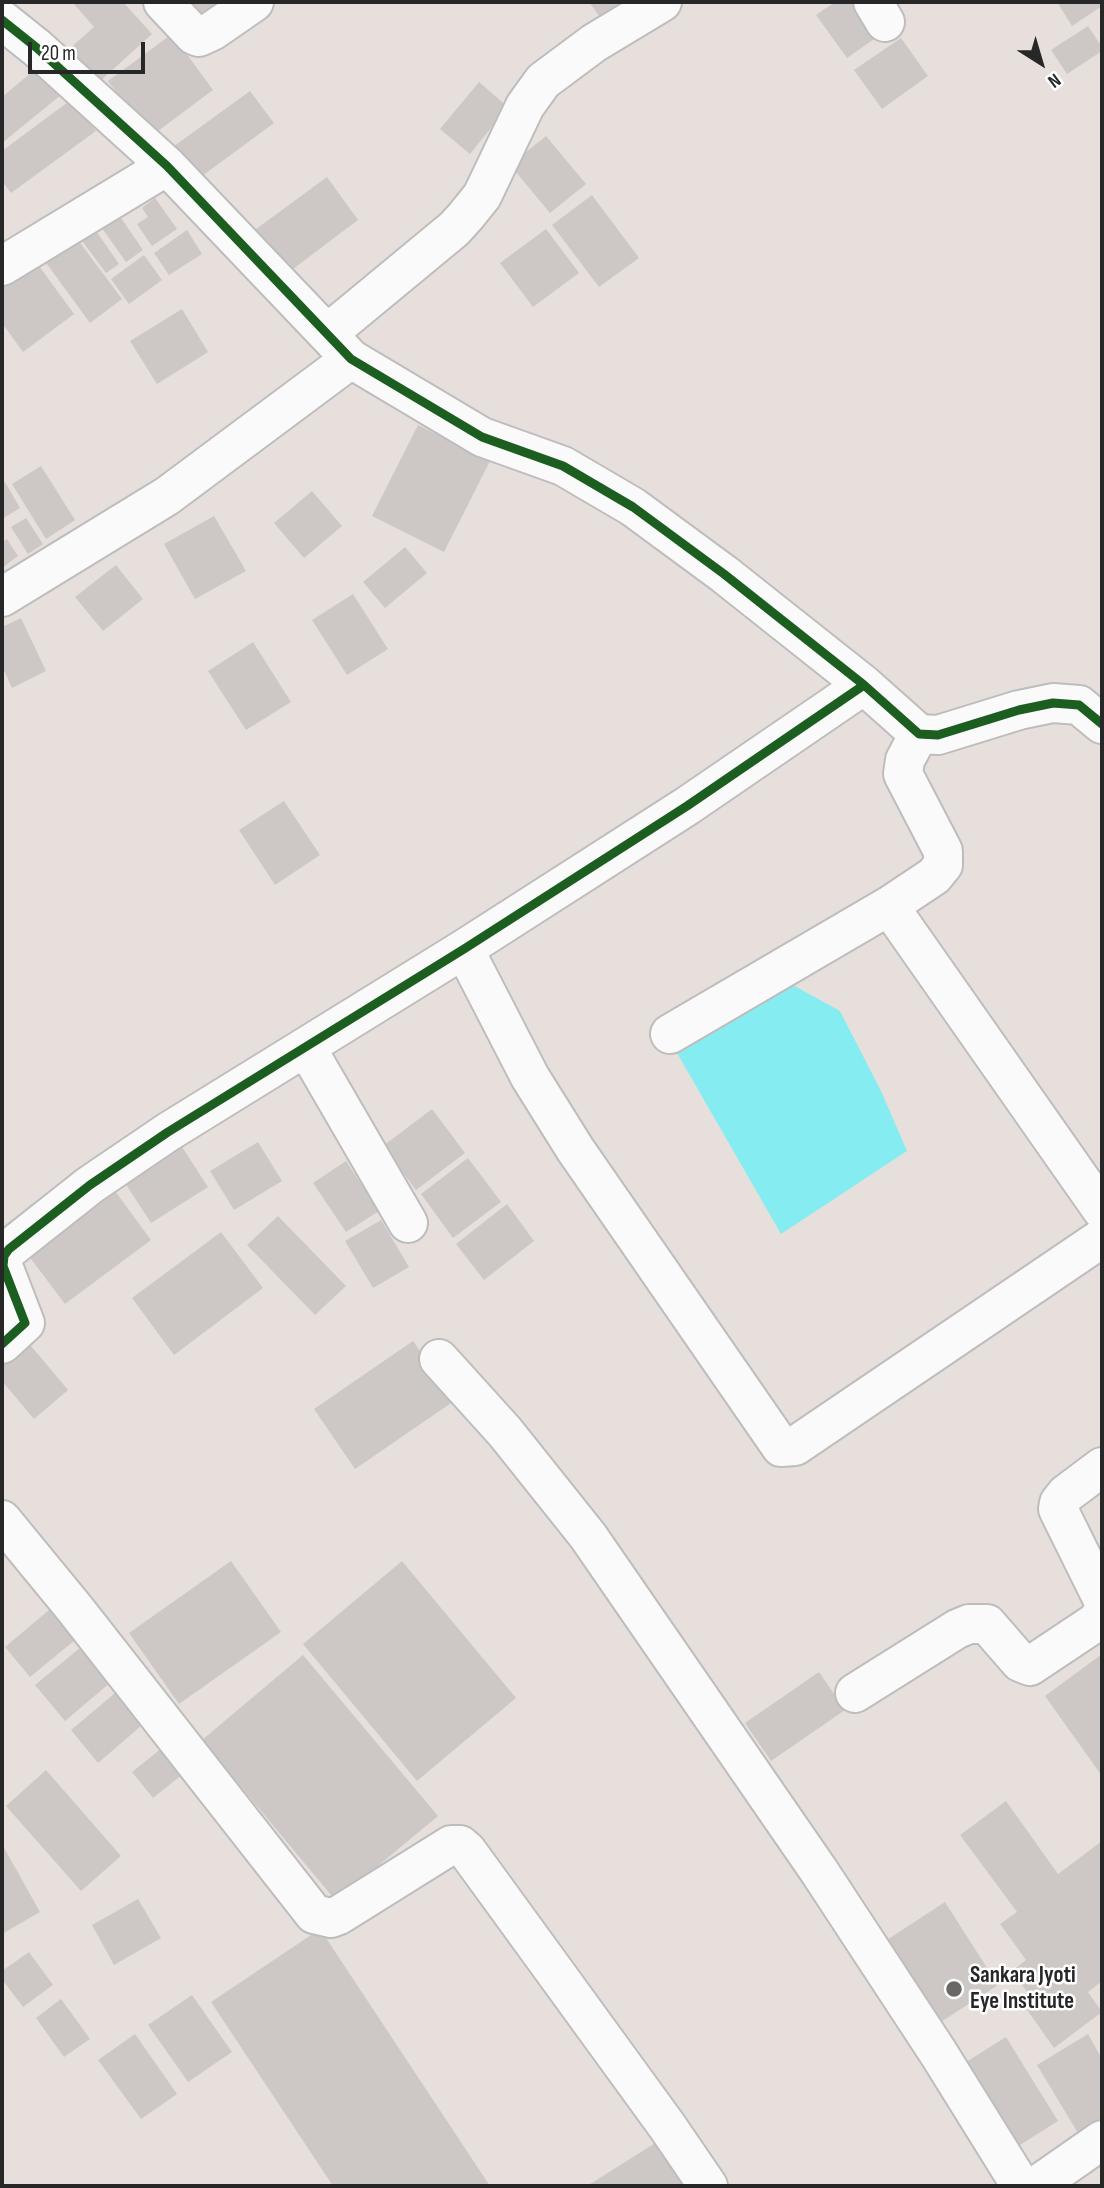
<!DOCTYPE html>
<style>
body{margin:0}
#map{position:relative;width:1104px;height:2188px;overflow:hidden;background:#e7dfdb;font-family:"Sofia Sans Condensed",sans-serif}
canvas{display:block}
.frame{position:absolute;inset:0;border:4px solid #272727;pointer-events:none}
.north{position:absolute;left:1006px;top:28px;width:70px;height:70px;-webkit-text-stroke:5px #fff;paint-order:stroke;rotate:143deg;font-size:19px;font-weight:700;line-height:28px;text-align:center;color:#272727}
.north::after{content:'';display:block;margin:auto;width:24px;height:32px;background:#272727;clip-path:polygon(50% 0,100% 100%,50% 72%,0 100%)}
.scale{position:absolute;left:28px;top:42px;width:117px;height:32px;box-sizing:border-box;border:4px solid #272727;border-top:0;padding-left:9px;font-size:21px;line-height:24px;white-space:nowrap;color:#272727;-webkit-text-stroke:5px #fff;paint-order:stroke}
</style>
<div id="map">
<canvas width="1104" height="2188"></canvas>
<div class="frame"></div>
<div class="north">N</div>
<div class="scale">20 m</div>
</div>
<script>
const c = document.querySelector('canvas').getContext('2d');
c.lineJoin = 'round';
function fillPath(path, color) {
  c.fillStyle = color;
  c.fill(path, 'evenodd');
}
function toPath(rows) {
  const path = new Path2D();
  for (const r of rows) {
    path.moveTo(r[0], r[1]);
    for (let i = 2; i < r.length; i += 2) path.lineTo(r[i], r[i + 1]);
  }
  return path;
}
function trace(path, color, width, dash) {
  c.strokeStyle = color;
  c.lineWidth = width;
  c.lineCap = dash ? 'butt' : 'round';
  c.setLineDash(dash || []);
  c.stroke(path);
}
function write(font, color, halo, rows, align = 'center') {
  c.font = font + ' "Sofia Sans Condensed",sans-serif';
  c.lineWidth = 5;
  c.setLineDash([]);
  c.textBaseline = 'middle';
  c.strokeStyle = halo;
  c.fillStyle = color;
  for (const [text, x, y, turn = 0] of rows) {
    c.save();
    c.translate(x, y);
    c.rotate((+turn || 0) * Math.PI / 180);
    c.textAlign = isNaN(turn) ? turn : align;
    if (halo) c.strokeText(text, 0, 0);
    c.fillText(text, 0, 0);
    c.restore();
  }
}
const water = toPath([
 [791,984,840,1011,881,1091,907,1151,781,1234,669,1039]
]);
const building = toPath([
 [77,2,123,2,152,34,98,83,68,50,94,27,74,4],
 [182,2,226,2,199,23],
 [589,2,637,2,605,24],
 [835,2,867,2,887,30,847,58,816,15],
 [1057,2,1102,2,1102,6,1072,26],
 [1088,26,1102,47,1102,51,1067,74,1051,50],
 [172,34,213,90,150,137,108,81],
 [901,38,928,76,882,109,854,70],
 [38,67,61,95,2,143,2,97],
 [479,82,508,107,470,154,440,129],
 [250,91,274,123,194,182,170,149],
 [72,99,96,131,11,193,2,181,2,151],
 [546,136,586,184,550,213,510,165],
 [327,177,358,220,285,275,252,232],
 [592,195,639,258,599,287,552,225],
 [155,198,177,229,152,246,137,224,148,217,142,208],
 [117,212,143,250,126,262,99,224],
 [94,228,119,264,106,273,80,238],
 [546,229,579,273,533,307,500,263],
 [187,230,202,254,169,275,154,253],
 [75,236,122,299,90,323,44,260],
 [144,255,162,280,129,304,111,279],
 [34,259,74,314,23,352,2,323,2,282],
 [182,309,208,352,157,384,130,341],
 [418,425,490,461,444,552,372,516],
 [41,466,75,520,46,539,12,484],
 [5,482,20,508,2,519,2,484],
 [312,491,342,526,304,558,274,523],
 [214,516,246,571,195,599,164,544],
 [26,518,43,544,28,554,11,527],
 [7,539,18,556,2,568,2,542],
 [405,547,427,573,385,608,363,582],
 [116,565,143,599,103,631,75,597],
 [353,594,388,649,347,675,312,620],
 [21,618,46,671,12,688,2,666,2,627],
 [253,642,291,702,246,730,208,671],
 [284,801,320,855,275,885,239,830],
 [432,1109,465,1153,416,1190,383,1146],
 [175,1136,208,1187,151,1223,118,1172],
 [258,1142,282,1181,234,1210,210,1171],
 [468,1158,501,1202,453,1238,421,1194],
 [346,1161,379,1211,346,1232,313,1183],
 [115,1191,151,1240,65,1304,28,1255],
 [507,1204,534,1241,484,1280,456,1244],
 [278,1216,346,1286,315,1315,247,1245],
 [381,1220,409,1267,373,1288,345,1241],
 [221,1232,263,1288,174,1355,132,1298],
 [26,1340,68,1390,34,1419,2,1381,2,1360],
 [413,1341,454,1401,355,1469,314,1409],
 [231,1561,281,1632,179,1704,129,1633],
 [402,1561,516,1698,417,1781,303,1644],
 [55,1605,80,1636,30,1677,5,1647],
 [87,1642,117,1677,65,1721,35,1685],
 [1102,1654,1102,1776,1045,1696],
 [303,1655,438,1816,336,1901,202,1740],
 [819,1672,845,1710,771,1761,745,1723],
 [121,1688,148,1720,98,1763,71,1730],
 [172,1740,193,1766,153,1798,132,1772],
 [46,1770,121,1856,81,1891,6,1806],
 [1006,1801,1058,1874,1102,1841,1102,1981,1088,1992,1102,2012,1054,2048,1025,2007,1033,2000,1012,1971,1026,1960,1000,1924,1017,1912,960,1835],
 [2,1844,40,1912,2,1934],
 [138,1899,161,1938,114,1965,92,1925],
 [945,1902,998,1985,927,2031,873,1949],
 [320,1929,490,2186,333,2186,211,2002],
 [29,1952,53,1985,23,2007,2,1979,2,1971],
 [192,1995,232,2052,188,2082,148,2025],
 [61,1999,90,2039,64,2057,36,2018],
 [135,2034,177,2094,141,2119,98,2060],
 [1088,2034,1102,2059,1102,2118,1078,2133,1037,2065],
 [1006,2037,1058,2121,1015,2148,963,2064],
 [660,2140,690,2186,587,2186]
]);
const minor = toPath([
 [163,2,194,35,199,37,212,31,254,2],
 [873,2,885,22],
 [2,20,37,48,167,166,351,359,482,437,563,466,633,507,724,574,864,685,919,734,938,735,1019,710,1053,703,1079,705,1102,724],
 [2,266,167,166],
 [327,334,454,229,465,217,482,196,525,106,543,81,594,43,662,2],
 [2,597,167,496,351,359],
 [889,906,1102,1210],
 [464,949,530,1077,575,1149,781,1447,795,1446,1102,1238],
 [670,1034,889,906,934,876,943,865,943,851,903,774,905,760,919,734],
 [306,1047,408,1223],
 [2,1344,25,1323,3,1266,4,1256,9,1249,90,1185,168,1132,464,949,687,806,864,685],
 [439,1359,505,1432,588,1536,819,1871,939,2054,1021,2186],
 [1102,1467,1066,1494,1059,1503,1058,1509,1102,1598],
 [2,1520,75,1609,314,1914,331,1918,339,1915,451,1845,460,1845,467,1851,667,2126,708,2186],
 [855,1693,957,1629,969,1624,987,1624,1020,1662,1030,1666,1096,1622,1102,1614],
 [1036,2186,1102,2140]
]);
const cycleway = toPath([
 [2,20,37,48,167,166,351,359,482,437,563,466,633,507,724,574,864,685,919,734,938,735,1019,710,1053,703,1079,705,1102,724],
 [2,1344,25,1323,3,1266,4,1256,9,1249,90,1185,168,1132,464,949,687,806,864,685]
]);
const markers = [
 [954,1989,9,"#6a6766"]
];
const poiNames = [
 ["Sankara Jyoti",970,1976],
 ["Eye Institute",970,2002]
];
fillPath(water, '#85edf1');
fillPath(building, '#cdc8c5');
trace(minor, '#bebdbe', 42);
trace(minor, '#fbfafa', 38);
trace(cycleway, '#1b5e20', 9);
for (const [x, y, r, color] of markers) {
  const dot = new Path2D();
  dot.arc(x, y, r, 0, 2 * Math.PI);
  c.fillStyle = color;
  c.fill(dot);
  trace(dot, '#fff', 2.5);
}
write('bold 23px', '#272727', '#fff', poiNames, 'left');
</script>
